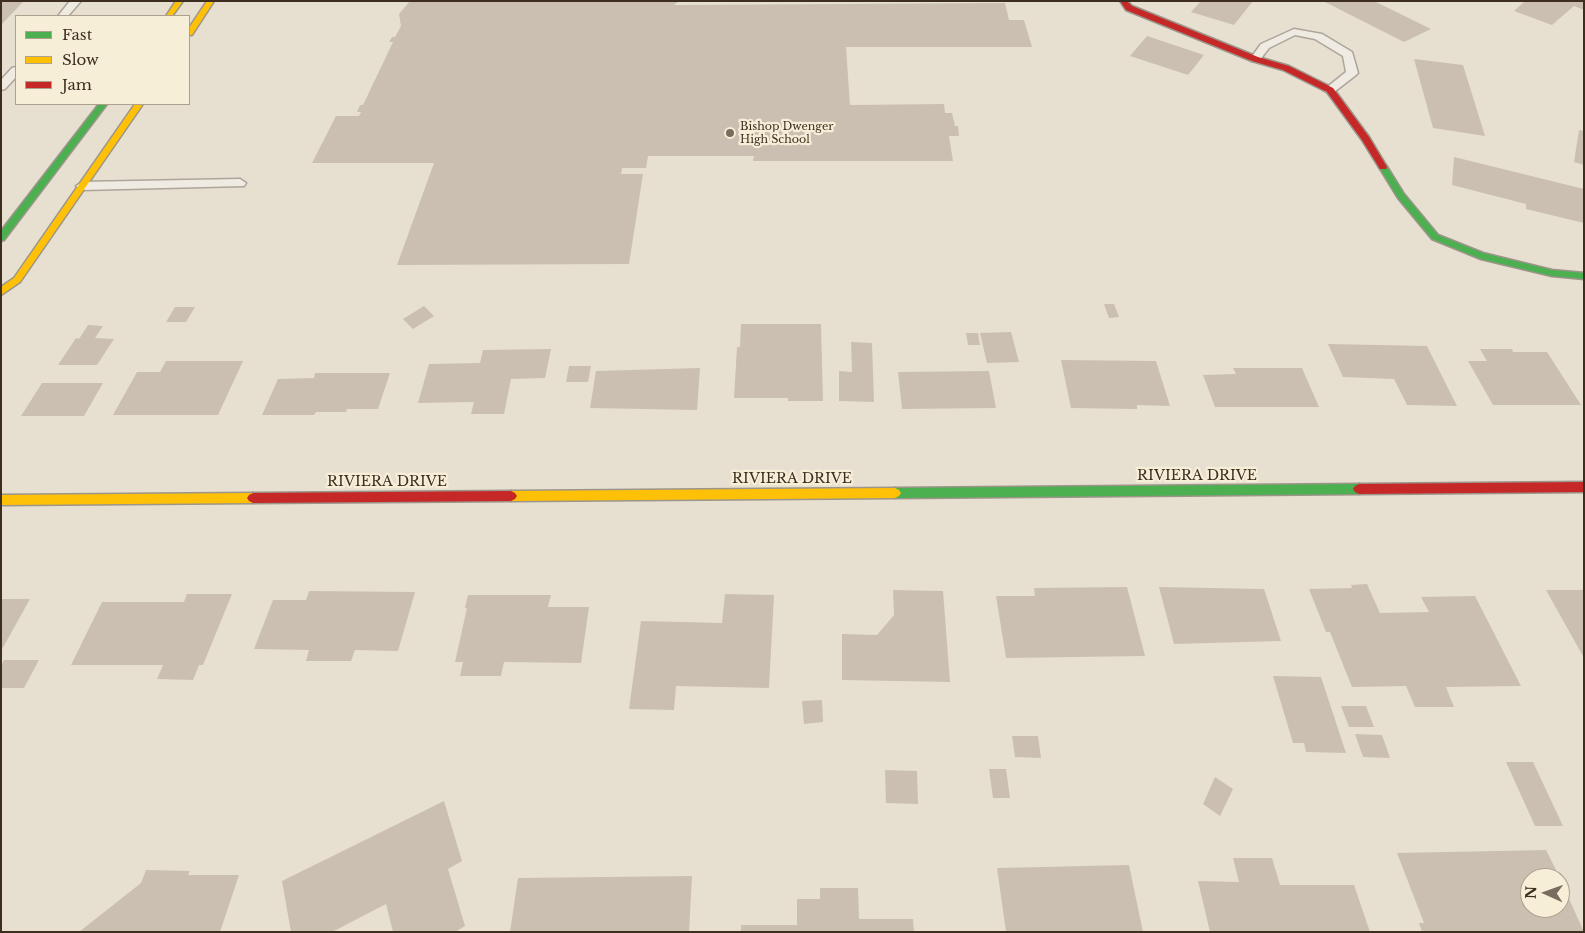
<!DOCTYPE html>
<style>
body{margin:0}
#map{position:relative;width:1585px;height:933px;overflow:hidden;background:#e7e0d1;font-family:"Libre Baskerville",serif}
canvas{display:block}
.frame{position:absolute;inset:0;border:2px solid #3d2e20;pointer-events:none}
.legend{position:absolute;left:15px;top:15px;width:175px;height:90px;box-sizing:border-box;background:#f7eed8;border:1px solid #ada18e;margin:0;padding:6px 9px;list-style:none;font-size:15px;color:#3d2e20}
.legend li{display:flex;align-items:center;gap:10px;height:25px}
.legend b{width:25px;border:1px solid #ada18e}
.north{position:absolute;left:1520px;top:868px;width:50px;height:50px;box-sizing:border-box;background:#f7eed8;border:1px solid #ada18e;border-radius:50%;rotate:272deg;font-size:14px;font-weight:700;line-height:20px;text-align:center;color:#3d2e20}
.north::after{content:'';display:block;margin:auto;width:18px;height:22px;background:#786c5e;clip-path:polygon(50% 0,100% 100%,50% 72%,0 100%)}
</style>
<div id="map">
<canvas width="1585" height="933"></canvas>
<div class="frame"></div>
<ul class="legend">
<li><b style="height:6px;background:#4caf50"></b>Fast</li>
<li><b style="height:6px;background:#ffc107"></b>Slow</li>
<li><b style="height:6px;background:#c62828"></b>Jam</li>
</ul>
<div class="north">N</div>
</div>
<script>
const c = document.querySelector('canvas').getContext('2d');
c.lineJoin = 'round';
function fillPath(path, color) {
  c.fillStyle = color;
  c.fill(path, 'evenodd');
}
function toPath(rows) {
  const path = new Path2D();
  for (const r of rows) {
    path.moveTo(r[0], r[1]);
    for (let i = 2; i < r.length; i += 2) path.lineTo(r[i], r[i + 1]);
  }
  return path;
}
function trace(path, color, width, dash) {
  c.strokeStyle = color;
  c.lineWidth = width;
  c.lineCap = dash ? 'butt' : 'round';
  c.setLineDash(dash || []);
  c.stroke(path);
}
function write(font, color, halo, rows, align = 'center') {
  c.font = font + ' "Libre Baskerville",serif';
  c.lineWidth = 4.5;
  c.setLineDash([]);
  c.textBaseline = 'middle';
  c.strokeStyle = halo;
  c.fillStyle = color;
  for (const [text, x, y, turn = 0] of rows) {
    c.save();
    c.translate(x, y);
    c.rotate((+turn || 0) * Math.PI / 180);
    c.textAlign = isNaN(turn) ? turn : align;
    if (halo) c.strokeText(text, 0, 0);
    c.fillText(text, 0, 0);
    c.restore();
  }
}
const building = toPath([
 [1,1,24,1,1,25],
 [410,1,679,1,674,5,1005,3,1009,20,1024,20,1032,47,846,47,850,105,944,104,945,113,952,113,955,126,958,126,959,136,949,136,953,161,753,161,754,156,648,156,646,168,622,168,621,174,643,174,629,264,397,265,434,163,312,163,336,116,359,116,361,112,357,112,360,105,363,105,393,42,389,42,392,37,395,37,401,26,399,14],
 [1201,1,1253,1,1234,25,1191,12],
 [1323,1,1374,1,1431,29,1404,42],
 [1525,1,1584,1,1584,10,1574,6,1552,25,1514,11],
 [1147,36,1204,55,1188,75,1130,56],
 [1414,59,1463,65,1485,136,1433,128],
 [1579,130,1584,131,1584,165,1574,162],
 [1454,157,1584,189,1584,223,1526,209,1526,204,1452,185],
 [1104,304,1114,304,1119,317,1109,318],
 [424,306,434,316,413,329,403,319],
 [175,307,195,307,186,322,166,322],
 [741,324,821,324,823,401,788,401,788,398,734,398,737,347,740,347],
 [88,325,103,326,95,338,114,339,97,365,58,365,76,338,79,339],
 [1011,332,1019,362,987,363,980,333],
 [966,333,978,333,980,345,968,345],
 [851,342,872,343,874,402,839,401,839,371,852,372],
 [1328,344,1427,346,1457,406,1407,405,1394,379,1343,377],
 [551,349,545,378,511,379,504,414,471,414,474,402,418,403,429,364,480,363,483,350],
 [1480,349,1512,349,1513,352,1547,352,1581,405,1493,405,1468,361,1487,361],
 [1061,360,1156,361,1170,406,1137,405,1137,409,1071,408],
 [166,361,243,361,218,415,113,415,137,372,160,372],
 [569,366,591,366,588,382,566,382],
 [700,368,697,410,590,408,596,371],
 [1233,368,1302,368,1319,407,1215,407,1203,375,1236,374],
 [989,371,996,408,902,409,898,372],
 [315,373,390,373,378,409,347,409,346,412,316,412,314,415,262,415,278,379,314,378],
 [42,383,103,383,84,416,21,416],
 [1367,584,1380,613,1429,612,1421,597,1475,596,1521,686,1446,687,1454,707,1415,707,1406,686,1352,687,1330,632,1326,632,1309,589,1352,588,1351,585],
 [1127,587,1145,656,1006,658,996,596,1035,596,1034,588],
 [1159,587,1264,589,1281,641,1174,644],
 [893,590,943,591,950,682,842,680,842,634,877,635,894,615],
 [1546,590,1584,590,1584,658],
 [309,591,415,592,398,651,355,650,351,661,306,661,309,650,254,649,273,600,306,600],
 [187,594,232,594,203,665,199,665,193,680,157,679,163,665,71,665,102,602,184,602],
 [725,594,774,595,769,688,676,686,674,710,629,709,641,621,722,623],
 [468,595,551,595,548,607,589,607,581,663,504,662,501,676,460,676,463,662,455,662,467,608,465,608],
 [1,599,30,599,1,651],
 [4,660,39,660,24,688,1,688,1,666],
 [1273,676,1321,677,1346,753,1306,752,1304,743,1293,743],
 [822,700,823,722,804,724,802,701],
 [1341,706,1366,706,1374,727,1349,727],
 [1355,734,1382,735,1390,758,1363,757],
 [1012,736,1038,736,1041,758,1015,757],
 [1506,762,1533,762,1563,826,1535,826],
 [989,769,1006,769,1010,798,993,798],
 [885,770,917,771,918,804,886,803],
 [1215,777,1233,789,1220,816,1203,804],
 [444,801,462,861,448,869,465,926,455,932,393,932,386,904,332,932,291,932,282,881],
 [1546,850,1560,878,1530,878,1530,908,1560,908,1560,879,1584,932,1422,932,1419,923,1424,923,1397,853],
 [1233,858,1272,858,1280,885,1354,885,1370,932,1210,932,1198,881,1239,882],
 [1129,865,1143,932,1006,932,997,868],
 [146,870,190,871,188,875,239,875,220,932,79,932,141,883],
 [692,876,689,932,510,932,518,878],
 [820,888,858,888,859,919,913,919,914,932,741,932,741,925,797,925,797,899,820,899]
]);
const lane = toPath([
 [70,1,81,1,68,16,58,16,70,1],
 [1294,29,1322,34,1352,52,1358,73,1356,75,1334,92,1326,92,1324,90,1326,88,1346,72,1343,56,1315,39,1295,35,1269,48,1259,61,1251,61,1250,59,1261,44,1294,29],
 [16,67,16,77,5,89,1,90,1,80,12,68,16,67],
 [240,179,246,183,244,186,82,190,76,186,82,182,240,179]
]);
const fast = toPath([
 [99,104,107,104,4,240,1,241,1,231,99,104],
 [1383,164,1386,165,1404,194,1438,235,1483,253,1552,270,1584,273,1584,279,1552,276,1481,259,1432,239,1398,198,1379,167,1383,164],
 [1359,484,1363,486,1365,489,1363,492,1359,494,895,498,891,496,889,493,891,490,895,488,1359,484]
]);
const slow = toPath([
 [176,1,183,1,172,16,166,16,176,1],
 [207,1,214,1,192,35,189,35,189,28,207,1],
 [135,104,143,104,20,282,1,295,1,287,14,278,135,104],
 [895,488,899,490,901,493,899,496,895,498,511,501,507,499,505,496,507,493,511,491,895,488],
 [253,493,257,495,259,498,257,501,253,503,1,505,1,495,253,493]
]);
const jam = toPath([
 [1120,1,1127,1,1132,6,1258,57,1289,66,1333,88,1369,137,1387,167,1386,169,1380,169,1362,140,1327,92,1283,70,1252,61,1126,10,1120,1],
 [1584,482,1584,492,1359,494,1355,492,1353,489,1355,486,1359,484,1584,482],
 [511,491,515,493,517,496,515,499,511,501,253,503,249,501,247,498,249,495,253,493,511,491]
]);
const markers = [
 [730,133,5,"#786c5e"]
];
const farPoinames = [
 ["Bishop Dwenger",740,127],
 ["High School",740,140]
];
const streetNames = [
 ["RIVIERA DRIVE",1197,476],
 ["RIVIERA DRIVE",792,479],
 ["RIVIERA DRIVE",387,482]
];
fillPath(building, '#cbbfb2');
trace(lane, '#ada599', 3);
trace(fast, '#9c958a', 3);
trace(slow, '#9c958a', 3);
trace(jam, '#9c958a', 3);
fillPath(lane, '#efebe3');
fillPath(fast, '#4caf50');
fillPath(slow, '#ffc107');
fillPath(jam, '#c62828');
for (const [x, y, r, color] of markers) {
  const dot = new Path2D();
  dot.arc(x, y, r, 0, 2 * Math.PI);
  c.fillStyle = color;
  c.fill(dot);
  trace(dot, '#f7eed8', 2);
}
write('11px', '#3d2e20', '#f7eed8', farPoinames, 'left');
write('14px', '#3d2e20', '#f7eed8', streetNames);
</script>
